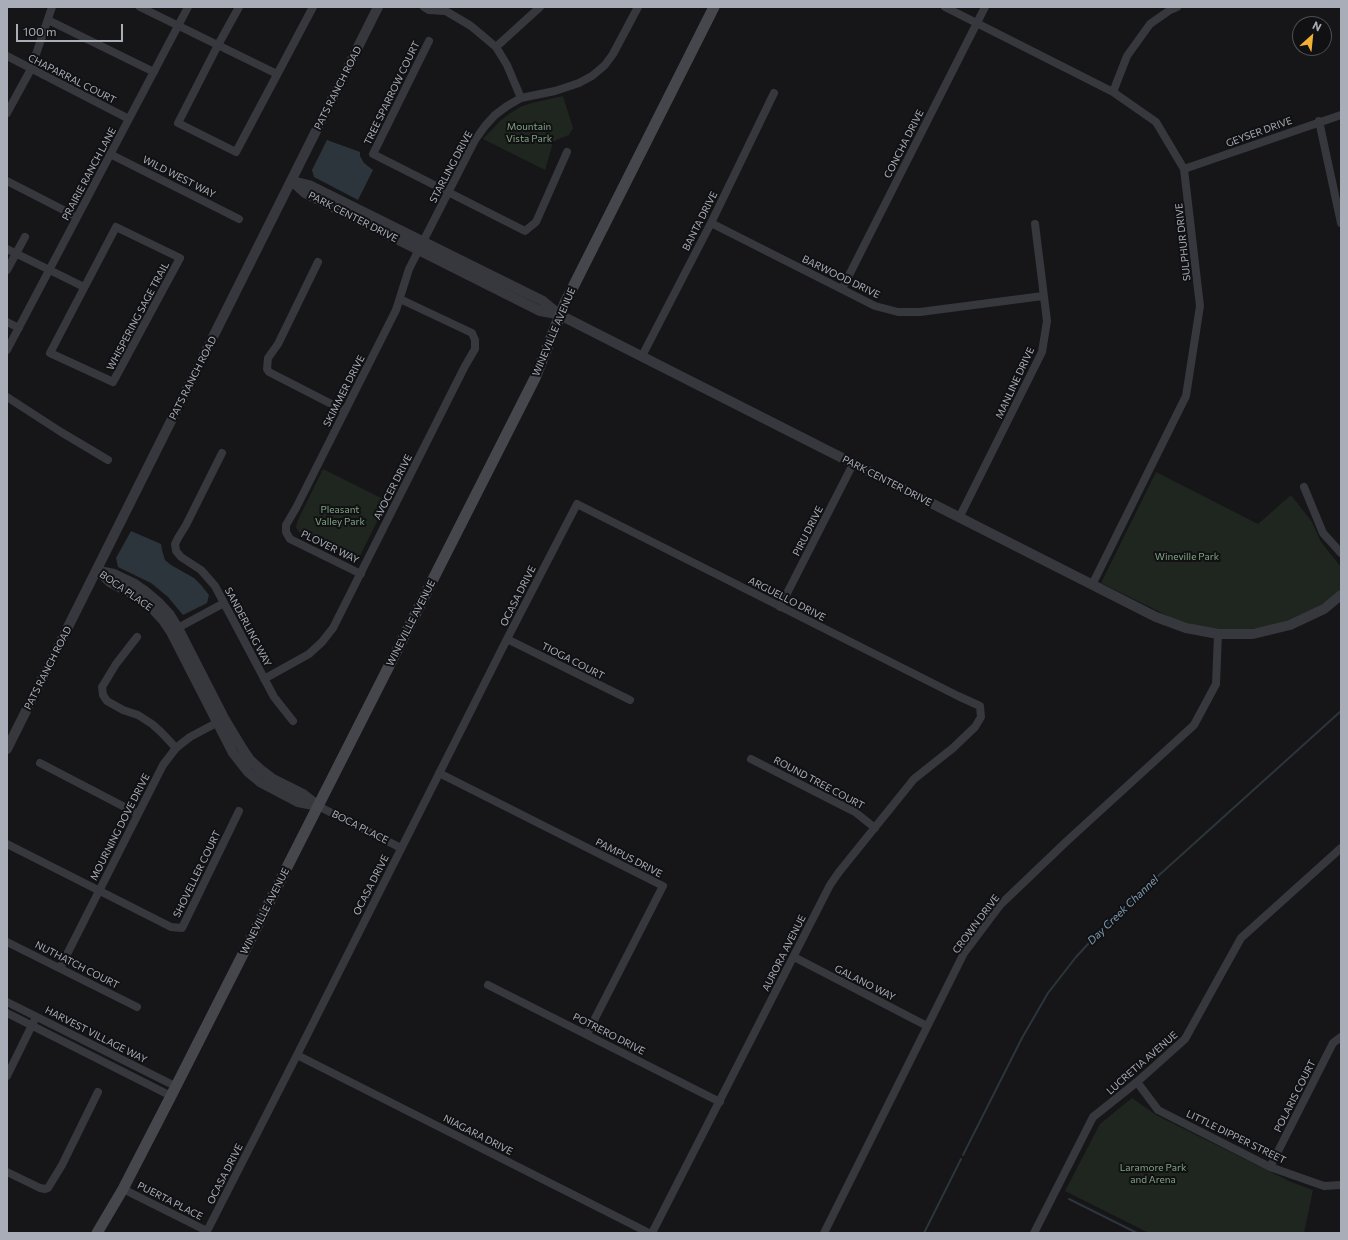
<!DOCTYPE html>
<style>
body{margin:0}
#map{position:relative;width:1348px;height:1240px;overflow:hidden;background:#161618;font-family:Commissioner,sans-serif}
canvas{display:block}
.frame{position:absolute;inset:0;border:8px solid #a8adb8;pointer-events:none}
.north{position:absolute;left:1292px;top:16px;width:40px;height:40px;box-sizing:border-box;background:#111113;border:1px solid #4d4f55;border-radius:50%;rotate:27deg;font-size:11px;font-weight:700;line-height:16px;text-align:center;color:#a8adb8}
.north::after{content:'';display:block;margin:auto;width:14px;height:18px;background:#f2b134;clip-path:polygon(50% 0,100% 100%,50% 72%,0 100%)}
.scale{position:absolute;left:16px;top:24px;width:107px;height:18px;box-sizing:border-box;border:2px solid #a8adb8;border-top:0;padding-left:5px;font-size:12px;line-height:14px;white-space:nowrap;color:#a8adb8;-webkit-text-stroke:3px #111113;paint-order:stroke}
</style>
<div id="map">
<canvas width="1348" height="1240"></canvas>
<div class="frame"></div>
<div class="north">N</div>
<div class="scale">100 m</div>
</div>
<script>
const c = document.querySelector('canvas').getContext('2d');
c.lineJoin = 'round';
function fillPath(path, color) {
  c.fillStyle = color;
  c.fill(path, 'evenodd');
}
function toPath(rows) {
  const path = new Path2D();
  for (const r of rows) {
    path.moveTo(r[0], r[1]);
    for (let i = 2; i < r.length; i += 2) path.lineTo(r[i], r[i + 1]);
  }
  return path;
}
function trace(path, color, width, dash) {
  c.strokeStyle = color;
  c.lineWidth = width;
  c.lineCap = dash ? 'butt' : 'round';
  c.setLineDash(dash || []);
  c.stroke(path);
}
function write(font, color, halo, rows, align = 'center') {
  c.font = font + ' Commissioner,sans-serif';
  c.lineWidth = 4;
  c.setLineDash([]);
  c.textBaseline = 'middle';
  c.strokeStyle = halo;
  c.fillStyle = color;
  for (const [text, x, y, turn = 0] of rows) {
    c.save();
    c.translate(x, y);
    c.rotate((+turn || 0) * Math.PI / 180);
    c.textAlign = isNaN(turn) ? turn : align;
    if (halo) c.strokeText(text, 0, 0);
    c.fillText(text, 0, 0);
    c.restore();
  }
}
const green = toPath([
 [563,96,573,128,569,135,556,140,553,143,545,170,483,139,500,121,509,114,520,107,532,103],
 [323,469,387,501,360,556,352,559,300,533,296,528,297,522],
 [1156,472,1258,524,1291,495,1312,522,1321,542,1341,567,1341,590,1317,608,1291,620,1266,627,1236,631,1206,629,1172,618,1101,583],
 [1132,1098,1156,1115,1291,1182,1313,1190,1304,1233,1149,1233,1065,1191,1100,1124]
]);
const water = toPath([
 [327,140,360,152,360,156,364,163,373,170,358,200,314,177,312,170],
 [131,531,161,544,162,550,165,560,171,565,194,578,201,585,209,595,207,603,183,615,168,597,151,583,118,567,116,558]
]);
const stream = toPath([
 [963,1155,1022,1038,1048,993,1076,957,1100,931,1147,886,1341,711],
 [1069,1199,1137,1233],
 [924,1233,961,1159]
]);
const minor = toPath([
 [140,7,277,74],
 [239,7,218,45,178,123,236,152,313,7],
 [424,7,429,10,444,11],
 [439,7,471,26,496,47,507,65,521,98],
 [945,7,1113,92,1156,122,1184,169,1200,306,1186,396,1092,585],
 [48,20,154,72],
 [429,41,373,154,525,231,536,222,567,152],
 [496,47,540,7],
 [7,56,129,119],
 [1113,92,1127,56,1150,24,1170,10,1177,7],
 [7,113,31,69,52,7],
 [1319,121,1341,223],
 [110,154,239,219],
 [1184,169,1341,115],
 [7,181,77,217],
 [711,223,875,306,898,312,920,312,1043,296],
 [116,227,180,258,113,382,50,353,116,227],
 [7,249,84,287],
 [318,262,278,344,268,358,267,369,269,372,345,411],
 [7,270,25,237],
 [842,289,985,7],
 [7,322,19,328],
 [7,350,188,7],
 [642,356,711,223,774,93],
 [7,397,61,432,108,460],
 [222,453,186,525,178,538,175,544,176,551,181,557,201,570,215,586,274,697,293,721],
 [1304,487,1323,533,1341,553],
 [959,518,1042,352,1047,321,1035,224],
 [361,574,290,539,286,532,286,525,296,508,396,310,409,269,475,140,485,126,495,115,507,106,521,98,555,91,579,83,592,76,605,65,613,54,638,7],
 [780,607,853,464],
 [174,630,224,603],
 [137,637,116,664,102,687,103,695,107,701,123,710,138,715,152,724,161,732,176,748],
 [507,639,630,700],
 [264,679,309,654,322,642,333,628,465,366,475,349,475,340,472,333,400,299],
 [751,759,843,806,855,812,875,828],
 [40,763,138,814],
 [439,773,663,886,587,1034],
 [318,806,401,848],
 [7,844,171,927,182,928,239,811],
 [7,942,137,1007],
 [794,957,927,1026],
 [60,968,163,765,176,748,190,737,222,720],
 [488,985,720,1102],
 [7,1002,175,1086],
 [7,1013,171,1096],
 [297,1055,649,1233],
 [7,1076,34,1021],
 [1137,1082,1158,1110,1270,1167,1324,1186,1341,1185],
 [1270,1167,1333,1043,1341,1037],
 [7,1172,40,1188,45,1189,48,1188,62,1165,98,1092],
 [123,1189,207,1231],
 [206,1233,297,1055,507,639,577,504,958,696,980,706,981,717,975,727,953,748,914,779,839,872,830,885,652,1233],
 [824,1233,964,953,1000,905,1067,841,1194,725,1216,684,1218,634],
 [1034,1233,1093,1117,1137,1082,1185,1039,1241,938,1341,848]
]);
const tertiary = toPath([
 [292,181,309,185,543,301,560,315,1156,617,1186,628,1218,634,1253,634,1290,625,1324,609,1341,595],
 [293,182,305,193,540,311,557,314],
 [97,570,110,582,140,598,152,608,163,620,171,632,233,753,248,772,260,782,298,802,318,806],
 [99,571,114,574,135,584,145,591,158,602,170,615,178,628,224,718,242,748,250,760,261,770,273,779,303,794,317,805],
 [7,749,378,7]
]);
const secondary = toPath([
 [97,1233,123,1189,171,1096,535,378,565,303,714,7]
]);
const streetNames = [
 ["CHAPARRAL COURT",72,79,27],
 ["PATS RANCH ROAD",338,88,-63],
 ["TREE SPARROW COURT",392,93,-64],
 ["GEYSER DRIVE",1259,132,-20],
 ["CONCHA DRIVE",904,144,-63],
 ["STARLING DRIVE",451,167,-62],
 ["PRAIRIE RANCH LANE",89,174,-62],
 ["WILD WEST WAY",179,177,27],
 ["PARK CENTER DRIVE",353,217,27],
 ["BANTA DRIVE",700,221,-63],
 ["SULPHUR DRIVE",1183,242,-96],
 ["BARWOOD DRIVE",841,277,26],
 ["WHISPERING SAGE TRAIL",138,316,-62],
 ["WINEVILLE AVENUE",554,332,-67],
 ["PATS RANCH ROAD",193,378,-63],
 ["MANLINE DRIVE",1015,383,-65],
 ["SKIMMER DRIVE",344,391,-63],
 ["PARK CENTER DRIVE",887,481,27],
 ["AVOCER DRIVE",393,487,-63],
 ["PIRU DRIVE",808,531,-63],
 ["PLOVER WAY",330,547,26],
 ["BOCA PLACE",126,591,35],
 ["OCASA DRIVE",518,596,-63],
 ["ARGUELLO DRIVE",787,599,27],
 ["WINEVILLE AVENUE",411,623,-63],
 ["SANDERLING WAY",248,627,62],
 ["TIOGA COURT",573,661,27],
 ["PATS RANCH ROAD",48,668,-63],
 ["ROUND TREE COURT",819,783,28],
 ["MOURNING DOVE DRIVE",120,827,-63],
 ["BOCA PLACE",360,827,27],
 ["PAMPUS DRIVE",629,858,27],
 ["SHOVELLER COURT",197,874,-64],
 ["OCASA DRIVE",371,885,-63],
 ["WINEVILLE AVENUE",265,911,-63],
 ["CROWN DRIVE",976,924,-53],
 ["AURORA AVENUE",784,953,-63],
 ["NUTHATCH COURT",77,965,27],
 ["GALANO WAY",865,983,27],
 ["POTRERO DRIVE",609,1034,27],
 ["HARVEST VILLAGE WAY",96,1035,27],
 ["LUCRETIA AVENUE",1142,1063,-41],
 ["POLARIS COURT",1295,1096,-63],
 ["NIAGARA DRIVE",478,1135,27],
 ["LITTLE DIPPER STREET",1236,1137,26],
 ["OCASA DRIVE",225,1174,-63],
 ["PUERTA PLACE",170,1201,27]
];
const parkNames = [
 ["Mountain",529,127],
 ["Vista Park",529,139],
 ["Pleasant",340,510],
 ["Valley Park",340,522],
 ["Wineville Park",1187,557],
 ["Laramore Park",1153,1168],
 ["and Arena",1153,1180]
];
const waterNames = [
 ["Day Creek Channel",1123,910,-44]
];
fillPath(green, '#1e261f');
fillPath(water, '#2c353c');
trace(stream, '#2c353c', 2);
trace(minor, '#37383d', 8);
trace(tertiary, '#37383d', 10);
trace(secondary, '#45474d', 11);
write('10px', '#a8adb8', '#111113', streetNames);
write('10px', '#7fa381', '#111113', parkNames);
write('italic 11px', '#7f9bb3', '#111113', waterNames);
</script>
